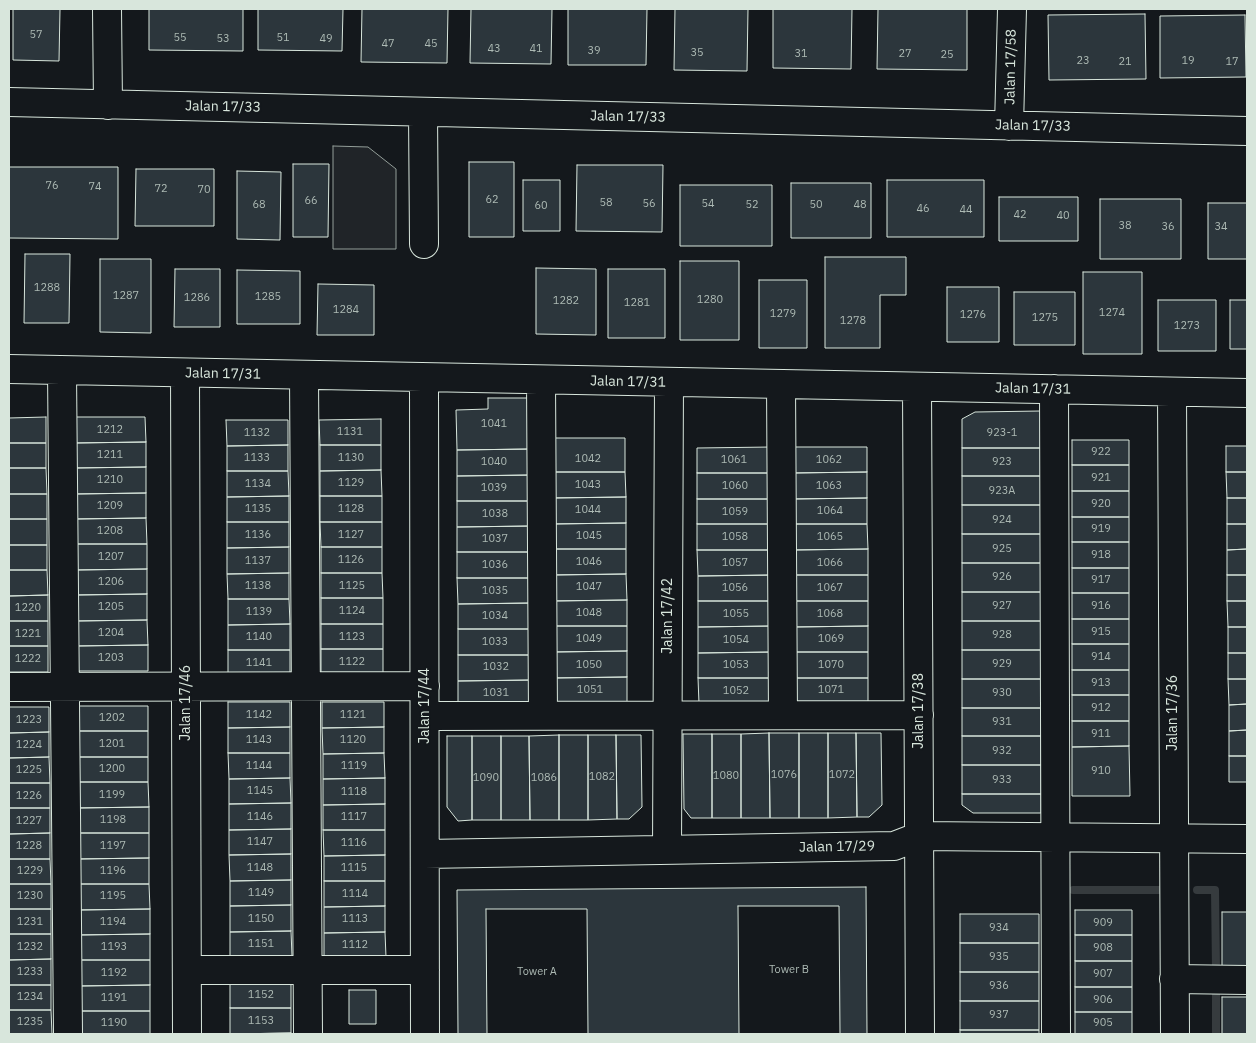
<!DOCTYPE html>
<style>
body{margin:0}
#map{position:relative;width:1256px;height:1043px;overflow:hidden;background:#14181c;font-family:"IBM Plex Sans",sans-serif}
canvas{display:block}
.frame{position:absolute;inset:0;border:10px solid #d8e6dc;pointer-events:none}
</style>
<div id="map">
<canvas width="1256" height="1043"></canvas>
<div class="frame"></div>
</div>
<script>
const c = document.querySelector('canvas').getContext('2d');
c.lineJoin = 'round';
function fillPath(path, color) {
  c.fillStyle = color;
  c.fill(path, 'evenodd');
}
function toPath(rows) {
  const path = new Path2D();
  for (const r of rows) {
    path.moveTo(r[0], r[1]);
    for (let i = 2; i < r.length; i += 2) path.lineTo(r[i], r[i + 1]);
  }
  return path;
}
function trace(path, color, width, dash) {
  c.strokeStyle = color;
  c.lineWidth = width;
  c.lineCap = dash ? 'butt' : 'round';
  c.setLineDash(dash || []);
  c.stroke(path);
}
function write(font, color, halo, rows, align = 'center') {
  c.font = font + ' "IBM Plex Sans",sans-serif';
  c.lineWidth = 4;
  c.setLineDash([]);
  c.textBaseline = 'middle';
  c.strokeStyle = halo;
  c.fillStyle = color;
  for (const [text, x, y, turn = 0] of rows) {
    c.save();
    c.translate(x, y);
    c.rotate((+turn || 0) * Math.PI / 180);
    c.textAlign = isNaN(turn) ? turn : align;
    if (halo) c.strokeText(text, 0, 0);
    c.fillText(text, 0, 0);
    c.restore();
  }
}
const green = toPath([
 [333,146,368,147,396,169,396,249,333,249,333,146]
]);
const stream = toPath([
 [1073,890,1160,890],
 [1197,890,1215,890,1216,969],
 [1216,989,1216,1034]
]);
const building = toPath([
 [13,9,60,9,59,61,13,60,13,9],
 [149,9,243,9,243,51,149,50,149,9],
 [258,9,343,9,342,51,258,50,258,9],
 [362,9,448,9,447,63,361,62,362,9],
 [471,9,552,9,551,64,470,63,471,9],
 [568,9,647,9,646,65,568,65,568,9],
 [675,9,748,9,747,71,674,70,675,9],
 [773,9,852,9,851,69,773,68,773,9],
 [878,9,967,9,967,70,877,69,878,9],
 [1145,14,1146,79,1049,80,1048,15,1145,14],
 [1245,15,1246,77,1160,78,1160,16,1245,15],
 [469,162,514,162,514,237,469,237,469,162],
 [293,164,329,164,328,237,293,237,293,164],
 [577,165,663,165,662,232,576,231,577,165],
 [9,167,118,167,118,239,9,238,9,167],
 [136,169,214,169,214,226,135,226,136,169],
 [237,171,281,172,280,240,237,239,237,171],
 [523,180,560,180,560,231,523,231,523,180],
 [887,180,984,180,984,237,887,237,887,180],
 [791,183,871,183,871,238,791,238,791,183],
 [680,185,772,185,772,246,680,246,680,185],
 [999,197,1078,197,1078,241,999,241,999,197],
 [1100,199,1181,199,1181,259,1100,259,1100,199],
 [1208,203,1247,203,1247,259,1208,259,1208,203],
 [25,254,70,254,69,323,24,323,25,254],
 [825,257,906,257,906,295,880,295,880,348,825,348,825,257],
 [100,259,151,259,151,333,100,332,100,259],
 [680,261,739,261,739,340,680,340,680,261],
 [536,268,596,269,596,335,536,334,536,268],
 [175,269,220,269,220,327,174,327,175,269],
 [608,269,665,269,665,338,608,338,608,269],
 [237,270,300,271,300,324,237,324,237,270],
 [1083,272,1142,272,1142,354,1083,354,1083,272],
 [759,280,807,280,807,348,759,348,759,280],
 [318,284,374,285,374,335,317,335,318,284],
 [947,287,999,287,999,342,947,342,947,287],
 [1014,292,1075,292,1075,345,1014,345,1014,292],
 [1158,300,1216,300,1216,351,1158,351,1158,300],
 [1230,300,1247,300,1247,349,1230,349,1230,300],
 [488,398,531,398,531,449,457,450,456,410,488,409,488,398],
 [1041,411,1041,448,962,448,962,419,975,412,1041,411],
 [46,417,46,443,9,443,9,418,46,417],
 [73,417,145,417,146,442,74,443,73,417],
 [381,419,381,445,320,445,319,420,381,419],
 [226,420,288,420,288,445,227,446,226,420],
 [550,438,625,438,625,472,551,472,550,438],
 [1072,440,1129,440,1129,465,1072,465,1072,440],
 [146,442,146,467,74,468,74,443,146,442],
 [9,443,46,443,46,468,9,468,9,443],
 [288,445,288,471,227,471,227,446,288,445],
 [320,445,381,445,381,470,320,471,320,445],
 [1226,446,1247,446,1247,472,1226,472,1226,446],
 [772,447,772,473,697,473,697,448,772,447],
 [791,447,867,447,867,472,792,473,791,447],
 [962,448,1041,448,1041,476,962,476,962,448],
 [531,449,532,475,457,476,457,450,531,449],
 [1072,465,1129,465,1129,491,1072,491,1072,465],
 [146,467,146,493,74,494,74,468,146,467],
 [9,468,46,468,47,494,9,494,9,468],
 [381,470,382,496,320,496,320,471,381,470],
 [227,471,288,471,289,496,227,497,227,471],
 [551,472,625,472,626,497,551,498,551,472],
 [867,472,867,498,792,499,792,473,867,472],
 [1226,472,1247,472,1247,498,1227,498,1226,472],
 [697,473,772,473,772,499,697,499,697,473],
 [532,475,532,501,457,501,457,476,532,475],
 [962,476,1041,476,1041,505,962,505,962,476],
 [1072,491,1129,491,1129,517,1072,517,1072,491],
 [146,493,146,518,74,519,74,494,146,493],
 [9,494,47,494,47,519,9,519,9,494],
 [289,496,289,522,227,522,227,497,289,496],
 [320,496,382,496,382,522,320,522,320,496],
 [626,497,626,523,551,524,551,498,626,497],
 [867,498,867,524,792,524,792,499,867,498],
 [1227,498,1247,498,1247,524,1227,524,1227,498],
 [697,499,772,499,772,524,697,524,697,499],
 [457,501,532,501,532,526,457,527,457,501],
 [962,505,1041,505,1041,534,962,534,962,505],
 [1072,517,1129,517,1129,542,1072,542,1072,517],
 [146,518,147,544,74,544,74,519,146,518],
 [9,519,47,519,47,545,9,545,9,519],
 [227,522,289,522,289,547,227,548,227,522],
 [320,522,382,522,382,547,321,547,320,522],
 [626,523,626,549,551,549,551,524,626,523],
 [697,524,772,524,773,550,697,550,697,524],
 [792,524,867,524,868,549,792,550,792,524],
 [1227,524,1247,524,1247,549,1227,550,1227,524],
 [532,526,532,552,457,552,457,527,532,526],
 [962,534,1041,534,1041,563,962,563,962,534],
 [1072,542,1129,542,1129,568,1072,568,1072,542],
 [74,544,147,544,147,569,74,570,74,544],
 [9,545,47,545,47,570,9,570,9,545],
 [289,547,289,573,227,574,227,548,289,547],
 [321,547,382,547,382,573,321,573,321,547],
 [551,549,626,549,626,574,551,575,551,549],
 [868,549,868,575,793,575,792,550,868,549],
 [1247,549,1247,575,1227,575,1227,550,1247,549],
 [697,550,773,550,773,575,698,576,697,550],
 [457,552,532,552,532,578,457,578,457,552],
 [962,563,1041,563,1041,592,962,592,962,563],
 [1072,568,1129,568,1129,593,1072,593,1072,568],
 [147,569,147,594,75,595,74,570,147,569],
 [9,570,47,570,48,595,9,596,9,570],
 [289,573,289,599,228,599,227,574,289,573],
 [321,573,382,573,383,598,321,598,321,573],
 [626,574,627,600,551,601,551,575,626,574],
 [773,575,773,601,698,601,698,576,773,575],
 [793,575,868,575,868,601,793,601,793,575],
 [1227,575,1247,575,1247,601,1227,601,1227,575],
 [457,578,532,578,533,603,458,604,457,578],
 [962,592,1041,592,1041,621,962,621,962,592],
 [1072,593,1129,593,1129,619,1072,619,1072,593],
 [147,594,147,620,75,621,75,595,147,594],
 [48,595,48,621,9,621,9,596,48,595],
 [321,598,383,598,383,624,321,624,321,598],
 [228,599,289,599,290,624,228,625,228,599],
 [627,600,627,626,552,626,551,601,627,600],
 [698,601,773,601,773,626,698,627,698,601],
 [793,601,868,601,868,626,793,627,793,601],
 [1227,601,1247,601,1247,627,1228,627,1227,601],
 [533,603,533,629,458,629,458,604,533,603],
 [1072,619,1129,619,1129,644,1072,644,1072,619],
 [147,620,148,645,75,646,75,621,147,620],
 [9,621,48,621,48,646,9,646,9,621],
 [962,621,1041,621,1041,650,962,650,962,621],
 [290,624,290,650,228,650,228,625,290,624],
 [321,624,383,624,383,649,321,649,321,624],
 [552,626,627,626,627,651,552,652,552,626],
 [773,626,773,652,698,653,698,627,773,626],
 [868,626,868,652,793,652,793,627,868,626],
 [1228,627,1247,627,1247,653,1228,653,1228,627],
 [458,629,533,629,533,655,458,655,458,629],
 [1072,644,1129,644,1129,670,1072,670,1072,644],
 [148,645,148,671,75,671,75,646,148,645],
 [9,646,48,646,48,672,9,672,9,646],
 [321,649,383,649,383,675,321,675,321,649],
 [228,650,290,650,290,675,228,676,228,650],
 [962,650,1041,650,1041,679,962,679,962,650],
 [627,651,627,677,552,678,552,652,627,651],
 [773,652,774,678,698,678,698,653,773,652],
 [793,652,868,652,868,678,793,678,793,652],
 [1228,653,1247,653,1247,679,1228,679,1228,653],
 [458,655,533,655,533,680,458,681,458,655],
 [1072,670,1129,670,1129,695,1072,695,1072,670],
 [627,677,627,703,552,703,552,678,627,677],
 [698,678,774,678,774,703,699,704,698,678],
 [793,678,868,678,868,703,794,704,793,678],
 [962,679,1041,679,1041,708,962,708,962,679],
 [1228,679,1247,679,1247,704,1229,705,1228,679],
 [533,680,534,706,458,706,458,681,533,680],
 [1072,695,1129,695,1129,721,1072,721,1072,695],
 [228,702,290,702,290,727,228,728,228,702],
 [322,702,384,702,384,727,322,728,322,702],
 [1247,704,1247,730,1229,731,1229,705,1247,704],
 [76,706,148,706,148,731,76,731,76,706],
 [9,707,49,707,49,732,9,733,9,707],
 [962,708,1041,708,1041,736,962,736,962,708],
 [1072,721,1129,721,1129,746,1072,747,1072,721],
 [290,727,290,753,228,753,228,728,290,727],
 [384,727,384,753,323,754,322,728,384,727],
 [1247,730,1247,756,1229,756,1229,731,1247,730],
 [76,731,148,731,148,757,76,757,76,731],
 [49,732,49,757,9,758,9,733,49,732],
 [769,733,799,733,799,818,770,818,769,733],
 [769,733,770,818,741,818,741,734,769,733],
 [799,733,828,733,828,818,799,818,799,733],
 [828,733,856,733,857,817,828,818,828,733],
 [856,733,881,733,882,805,869,817,857,817,856,733],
 [683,734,712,734,712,818,691,818,684,809,683,734],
 [712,734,741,734,741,818,712,818,712,734],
 [559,735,588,735,588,820,559,820,559,735],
 [559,735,559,820,530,820,529,736,559,735],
 [588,735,616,735,617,819,588,820,588,735],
 [616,735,641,735,642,807,629,819,617,819,616,735],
 [447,736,472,736,472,820,458,821,447,807,447,736],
 [472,736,501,736,501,820,472,820,472,736],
 [501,736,529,736,530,820,501,820,501,736],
 [962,736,1041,736,1041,765,962,765,962,736],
 [1129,746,1130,796,1072,796,1072,747,1129,746],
 [228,753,290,753,290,778,229,779,228,753],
 [384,753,385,778,323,779,323,754,384,753],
 [1229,756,1247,756,1247,782,1229,782,1229,756],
 [49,757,50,783,9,783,9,758,49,757],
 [76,757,148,757,148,782,76,782,76,757],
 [962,765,1041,765,1041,794,962,794,962,765],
 [290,778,291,803,229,804,229,779,290,778],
 [385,778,385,804,323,805,323,779,385,778],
 [76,782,148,782,149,807,76,808,76,782],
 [9,783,50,783,50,808,9,808,9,783],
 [962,794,1041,794,1041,813,973,813,962,805,962,794],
 [291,803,291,829,229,830,229,804,291,803],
 [385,804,385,830,323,830,323,805,385,804],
 [149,807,149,833,77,833,76,808,149,807],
 [9,808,50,808,50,833,9,834,9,808],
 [291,829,291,854,229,855,229,830,291,829],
 [323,830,385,830,385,855,324,856,323,830],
 [50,833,50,859,9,859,9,834,50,833],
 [77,833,149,833,149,858,77,859,77,833],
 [291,854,291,880,230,881,229,855,291,854],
 [385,855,385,881,324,881,324,856,385,855],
 [149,858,149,884,77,884,77,859,149,858],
 [9,859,50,859,51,884,9,884,9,859],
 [291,880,291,905,230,906,230,881,291,880],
 [324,881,385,881,385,906,324,907,324,881],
 [9,884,51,884,51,909,9,909,9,884],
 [77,884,149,884,150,909,77,910,77,884],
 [866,887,867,1034,458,1034,457,890,866,887],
 [291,905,291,931,230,932,230,906,291,905],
 [385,906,385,932,324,933,324,907,385,906],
 [738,906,839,906,840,1034,739,1034,738,906],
 [9,909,51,909,51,934,9,934,9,909],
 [150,909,150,934,77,935,77,910,150,909],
 [486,909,587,909,588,1034,487,1034,486,909],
 [1075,910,1132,910,1132,935,1075,935,1075,910],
 [1222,912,1247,912,1247,972,1222,972,1222,912],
 [960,914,1039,914,1039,943,960,943,960,914],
 [291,931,292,956,230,957,230,932,291,931],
 [385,932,386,957,324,958,324,933,385,932],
 [9,934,51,934,51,959,9,960,9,934],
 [150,934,150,960,78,960,77,935,150,934],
 [1075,935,1132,935,1132,961,1075,961,1075,935],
 [960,943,1039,943,1039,972,960,972,960,943],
 [51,959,51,985,9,985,9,960,51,959],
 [78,960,150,960,150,985,78,986,78,960],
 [1075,961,1132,961,1132,987,1075,987,1075,961],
 [960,972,1039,972,1039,1001,960,1001,960,972],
 [291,982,291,1008,230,1008,230,983,291,982],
 [9,985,51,985,51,1010,9,1010,9,985],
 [150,985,150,1011,78,1011,78,986,150,985],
 [1075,987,1132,987,1132,1012,1075,1012,1075,987],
 [349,990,376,990,376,1024,349,1024,349,990],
 [1222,997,1247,997,1247,1034,1222,1034,1222,997],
 [960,1001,1039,1001,1039,1030,960,1030,960,1001],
 [230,1008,291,1008,291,1033,230,1034,230,1008],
 [9,1010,51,1010,52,1034,9,1034,9,1010],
 [78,1011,150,1011,150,1034,78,1034,78,1011],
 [1075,1012,1132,1012,1132,1034,1075,1034,1075,1012],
 [960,1030,1039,1030,1039,1034,960,1034,960,1030],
 [291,1033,292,1034,230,1034,291,1033]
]);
const minor = toPath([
 [107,9,108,105],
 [9,102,1247,131],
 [423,112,424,244],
 [1009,126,1012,9],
 [9,369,1247,393],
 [62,371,68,1034],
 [185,373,187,1034],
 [304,375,308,1034],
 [424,378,425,1034],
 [541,380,543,716],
 [781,384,783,715],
 [917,387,920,1034],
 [1054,389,1056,1034],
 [1172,392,1175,1034],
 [9,687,425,686],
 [425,716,919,715],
 [667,850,669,382],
 [425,854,894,846,920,836,1247,839],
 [187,970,425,970],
 [1174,979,1247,980]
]);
const numberNames = [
 ["57",36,35],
 ["55",180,38],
 ["51",283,38],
 ["53",223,39],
 ["49",326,39],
 ["47",388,44],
 ["45",431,44],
 ["43",494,49],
 ["41",536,49],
 ["39",594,51],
 ["35",697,53],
 ["31",801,54],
 ["27",905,54],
 ["25",947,55],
 ["23",1083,61],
 ["19",1188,61],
 ["21",1125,62],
 ["17",1232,62],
 ["76",52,186],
 ["74",95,187],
 ["72",161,189],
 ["70",204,190],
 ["62",492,200],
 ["66",311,201],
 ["58",606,203],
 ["56",649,204],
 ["54",708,204],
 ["68",259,205],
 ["52",752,205],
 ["50",816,205],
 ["48",860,205],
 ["60",541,206],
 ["46",923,209],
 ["44",966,210],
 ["42",1020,215],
 ["40",1063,216],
 ["38",1125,226],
 ["36",1168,227],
 ["34",1221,227],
 ["1288",47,288],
 ["1287",126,296],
 ["1285",268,297],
 ["1286",197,298],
 ["1280",710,300],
 ["1282",566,301],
 ["1281",637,303],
 ["1284",346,310],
 ["1274",1112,313],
 ["1279",783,314],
 ["1276",973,315],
 ["1275",1045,318],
 ["1278",853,321],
 ["1273",1187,326],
 ["1041",494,424],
 ["1212",110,430],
 ["1131",350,432],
 ["1132",257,433],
 ["923-1",1002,433],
 ["922",1101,452],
 ["1211",110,455],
 ["1133",257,458],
 ["1130",351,458],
 ["1042",588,459],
 ["1061",734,460],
 ["1062",829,460],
 ["1040",494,462],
 ["923",1002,462],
 ["921",1101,478],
 ["1210",110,480],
 ["1129",351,483],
 ["1134",258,484],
 ["1043",588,485],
 ["1060",735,486],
 ["1063",829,486],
 ["1039",494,488],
 ["923A",1002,491],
 ["920",1101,504],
 ["1209",110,506],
 ["1135",258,509],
 ["1128",351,509],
 ["1044",588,510],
 ["1064",830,511],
 ["1059",735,512],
 ["1038",495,514],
 ["924",1002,520],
 ["919",1101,529],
 ["1208",110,531],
 ["1136",258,535],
 ["1127",351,535],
 ["1045",589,536],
 ["1058",735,537],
 ["1065",830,537],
 ["1037",495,539],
 ["925",1002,549],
 ["918",1101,555],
 ["1207",111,557],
 ["1126",351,560],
 ["1137",258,561],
 ["1046",589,562],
 ["1057",735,563],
 ["1066",830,563],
 ["1036",495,565],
 ["926",1002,577],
 ["917",1101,580],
 ["1206",111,582],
 ["1138",258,586],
 ["1125",352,586],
 ["1047",589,587],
 ["1056",735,588],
 ["1067",830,588],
 ["1035",495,591],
 ["927",1002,606],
 ["916",1101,606],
 ["1205",111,607],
 ["1220",28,608],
 ["1124",352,611],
 ["1139",259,612],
 ["1048",589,613],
 ["1055",736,614],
 ["1068",830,614],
 ["1034",495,616],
 ["915",1101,632],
 ["1204",111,633],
 ["1221",28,634],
 ["928",1002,635],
 ["1140",259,637],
 ["1123",352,637],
 ["1049",589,639],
 ["1069",831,639],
 ["1054",736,640],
 ["1033",495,642],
 ["914",1101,657],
 ["1203",111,658],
 ["1222",28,659],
 ["1122",352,662],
 ["1141",259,663],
 ["929",1002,664],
 ["1050",589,665],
 ["1053",736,665],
 ["1070",831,665],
 ["1032",496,667],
 ["913",1101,683],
 ["1051",590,690],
 ["1071",831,690],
 ["1052",736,691],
 ["1031",496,693],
 ["930",1002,693],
 ["912",1101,708],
 ["1142",259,715],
 ["1121",353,715],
 ["1202",112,718],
 ["1223",29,720],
 ["931",1002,722],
 ["911",1101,734],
 ["1143",259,740],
 ["1120",353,740],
 ["1201",112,744],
 ["1224",29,745],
 ["932",1002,751],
 ["1144",259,766],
 ["1119",354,766],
 ["1200",112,769],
 ["1225",29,770],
 ["910",1101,771],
 ["1076",784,775],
 ["1072",842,775],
 ["1080",726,776],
 ["1082",602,777],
 ["1090",486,778],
 ["1086",544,778],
 ["933",1002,780],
 ["1145",260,791],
 ["1118",354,792],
 ["1199",112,795],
 ["1226",29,796],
 ["1146",260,817],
 ["1117",354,817],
 ["1198",113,820],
 ["1227",29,821],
 ["1147",260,842],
 ["1116",354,843],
 ["1228",29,846],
 ["1197",113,846],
 ["1148",260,868],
 ["1115",354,868],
 ["1229",30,871],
 ["1196",113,871],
 ["1149",261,893],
 ["1114",355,894],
 ["1230",30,896],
 ["1195",113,896],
 ["1150",261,919],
 ["1113",355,919],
 ["1231",30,922],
 ["1194",113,922],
 ["909",1103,923],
 ["934",999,928],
 ["1151",261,944],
 ["1112",355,945],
 ["1232",30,947],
 ["1193",114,947],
 ["908",1103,948],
 ["935",999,957],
 ["Tower B",789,970],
 ["1233",30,972],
 ["Tower A",537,972],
 ["1192",114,973],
 ["907",1103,974],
 ["936",999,986],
 ["1152",261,995],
 ["1234",30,997],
 ["1191",114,998],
 ["906",1103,1000],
 ["937",999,1015],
 ["1153",261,1021],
 ["1235",30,1022],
 ["1190",114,1023],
 ["905",1103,1023]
];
const streetNames = [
 ["Jalan 17/58",1011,67,-89],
 ["Jalan 17/33",223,107,1],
 ["Jalan 17/33",628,117,1],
 ["Jalan 17/33",1033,126,1],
 ["Jalan 17/31",223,374,1],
 ["Jalan 17/31",628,382,1],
 ["Jalan 17/31",1033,389,1],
 ["Jalan 17/42",668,616,-90],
 ["Jalan 17/46",186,703,-90],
 ["Jalan 17/44",425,706,-90],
 ["Jalan 17/38",919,711,-90],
 ["Jalan 17/36",1173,713,-90],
 ["Jalan 17/29",837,847,-1]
];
fillPath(green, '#202428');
trace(green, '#939e99', 1);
trace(stream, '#363b3e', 8);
fillPath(building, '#2c363c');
trace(building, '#d8e6dc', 1);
trace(minor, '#d8e6dc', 30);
trace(minor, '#14181c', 28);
write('11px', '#adbab4', null, numberNames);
write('14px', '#d8e6dc', '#14181c', streetNames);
</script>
